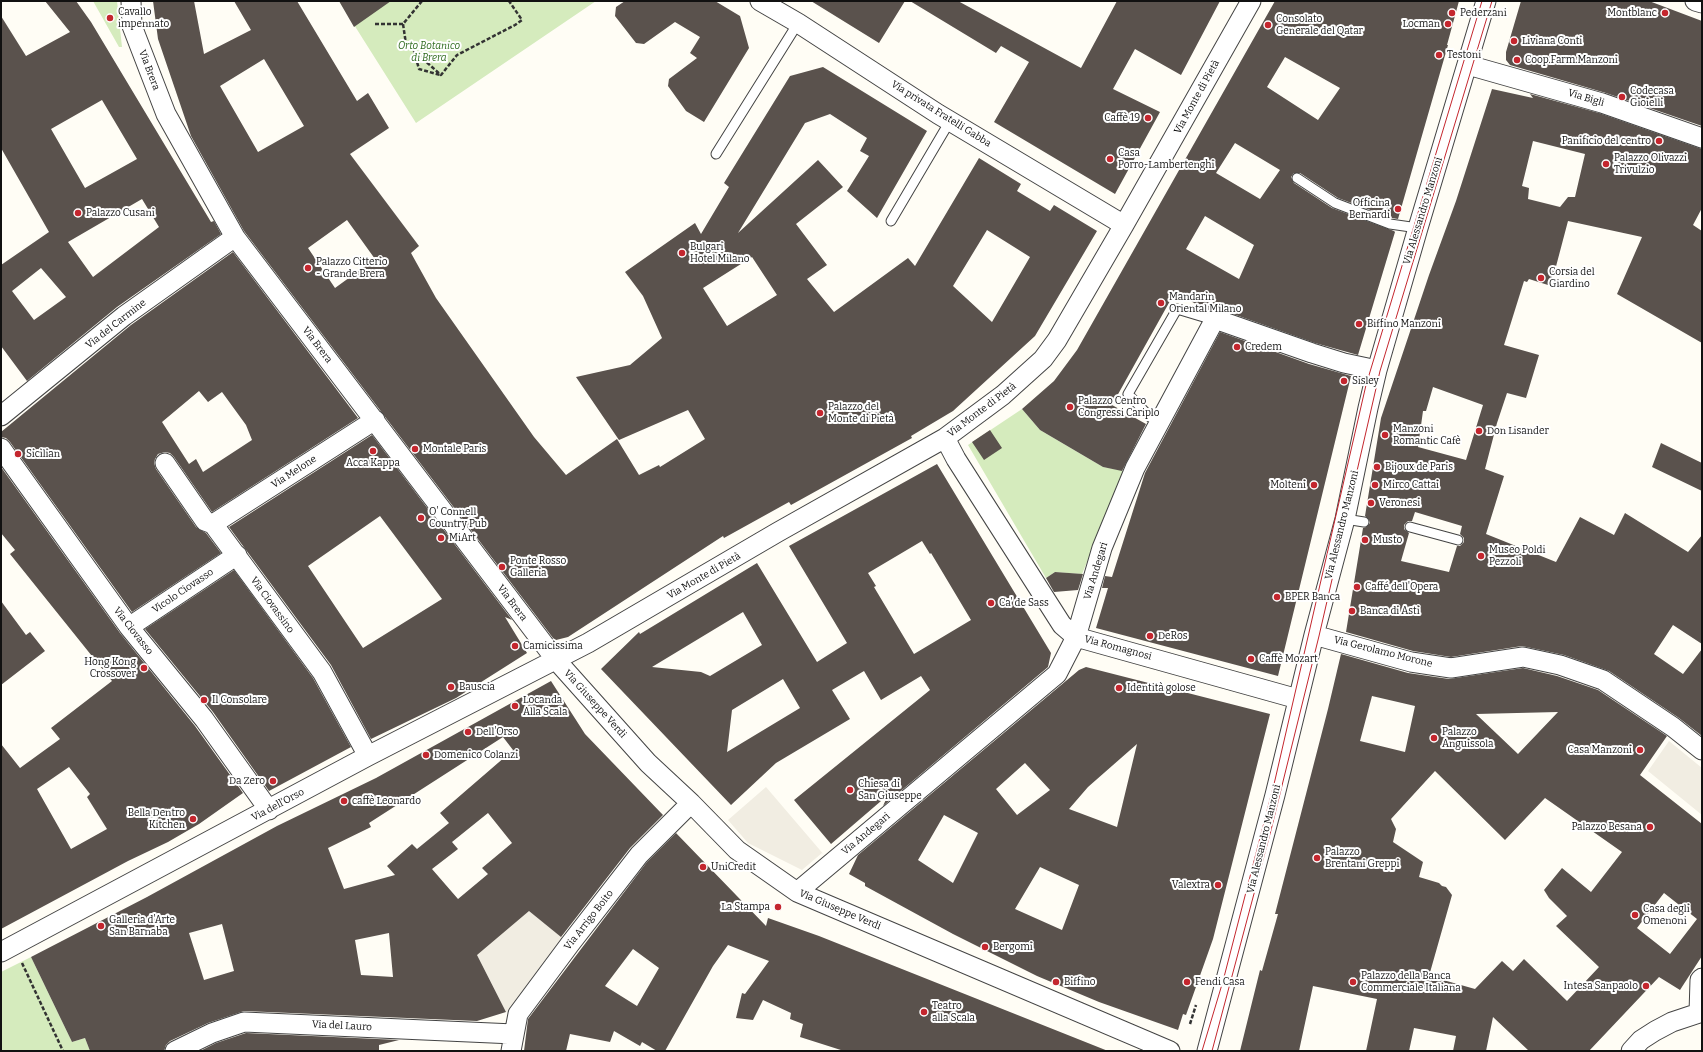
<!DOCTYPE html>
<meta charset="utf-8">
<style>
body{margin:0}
#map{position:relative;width:1703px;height:1052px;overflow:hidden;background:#fffdf5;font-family:Bitter,serif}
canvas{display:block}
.frame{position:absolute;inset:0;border:2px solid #111;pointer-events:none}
</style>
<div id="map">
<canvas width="1703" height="1052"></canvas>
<div class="frame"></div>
</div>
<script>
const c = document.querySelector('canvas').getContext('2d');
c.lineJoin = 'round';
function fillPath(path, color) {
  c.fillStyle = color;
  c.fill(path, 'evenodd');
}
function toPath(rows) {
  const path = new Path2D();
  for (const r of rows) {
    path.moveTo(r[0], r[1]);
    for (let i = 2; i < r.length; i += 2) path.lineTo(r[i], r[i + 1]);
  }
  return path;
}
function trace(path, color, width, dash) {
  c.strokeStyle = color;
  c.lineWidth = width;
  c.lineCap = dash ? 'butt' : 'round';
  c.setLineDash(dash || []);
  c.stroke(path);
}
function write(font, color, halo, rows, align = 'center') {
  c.font = font + ' Bitter,serif';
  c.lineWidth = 4;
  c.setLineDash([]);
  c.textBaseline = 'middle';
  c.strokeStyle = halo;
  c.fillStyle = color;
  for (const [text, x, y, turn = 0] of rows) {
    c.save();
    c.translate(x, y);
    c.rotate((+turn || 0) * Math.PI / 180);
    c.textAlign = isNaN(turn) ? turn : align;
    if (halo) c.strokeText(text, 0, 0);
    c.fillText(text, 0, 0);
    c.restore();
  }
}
const green = toPath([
 [93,1,117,1,122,47,119,47],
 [339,1,596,1,416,123],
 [1022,409,1040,430,1103,467,1125,471,1082,574,1055,572,1046,578,968,445],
 [31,957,72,1042,85,1038,90,1051,1,1051,1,972]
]);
const plaza = toPath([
 [1669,741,1702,768,1702,815,1648,771],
 [766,787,825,856,822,853,802,870,748,843,728,820],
 [529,911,563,938,511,1010,506,1012,475,951]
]);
const building = toPath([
 [45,1,76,1,91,22,211,222,214,221,221,234,117,307,27,381,1,346,1,265,49,232,1,148,1,16,26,56,70,32],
 [102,100,137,159,85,188,51,129],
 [142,199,159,227,93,277,68,242],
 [41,268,66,297,34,320,12,291],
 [153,1,194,1,204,54,251,30,234,1,297,1,357,101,368,93,389,128,350,154,419,246,411,253,436,298,534,437,566,475,617,439,639,475,659,465,660,467,705,439,688,410,619,440,576,377,630,365,662,338,643,296,625,272,695,223,701,234,729,187,724,183,790,76,823,67,927,131,877,218,847,191,869,156,860,151,867,138,830,114,805,123,738,233,818,160,843,187,796,224,827,265,807,279,834,312,908,258,915,266,979,158,1021,184,1017,191,1050,211,1054,205,1097,231,1035,336,953,411,911,436,912,438,791,505,789,502,724,538,723,536,568,637,556,640,553,638,244,231,191,136,158,39],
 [264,59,304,126,258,152,220,86],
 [347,220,375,259,335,288,308,248],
 [987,230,1030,257,992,322,953,286],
 [752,257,777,295,727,326,703,288],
 [339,1,391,1,354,27],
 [625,1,715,1,740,16,749,48,704,122,686,111,668,86,669,79,697,58,690,53,700,37,675,22,644,44,636,43,615,16,616,7],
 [811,1,905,1,879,43],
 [910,1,958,1,1081,68,1117,1,1220,1,1181,75,1135,49,1113,89,1160,112,1115,194,994,122,1029,62,1001,46,996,53],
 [1275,1,1459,1,1447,45,1448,45,1398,219,1392,218,1338,198,1300,173,1294,173,1291,177,1294,183,1332,208,1394,231,1395,232,1358,355,1315,343,1219,309,1213,308,1208,311,1175,292,1112,405,1146,424,1122,471,1103,467,1040,430,1022,409,1054,381,1077,350],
 [1285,57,1340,88,1318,120,1267,87],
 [1235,143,1280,170,1260,199,1216,173],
 [1205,216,1254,245,1239,279,1186,249],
 [1521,1,1649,1,1702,21,1702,126,1606,93,1510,65,1506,60,1506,52],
 [1492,89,1533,98,1530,94,1599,113,1702,149,1702,208,1693,225,1702,231,1702,343,1617,294,1642,237,1568,221,1554,274,1548,285,1529,279,1527,282,1524,281,1504,345,1539,355,1526,398,1507,393,1497,423,1485,469,1504,476,1486,534,1556,562,1580,517,1614,535,1625,513,1688,552,1702,535,1702,644,1673,625,1654,654,1683,674,1702,649,1702,736,1679,718,1609,671,1564,655,1522,646,1451,657,1413,651,1346,632,1363,528,1366,527,1370,523,1369,520,1365,516,1381,418,1429,275,1456,201],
 [1533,141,1585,154,1575,197,1568,197,1560,207,1528,199,1529,188,1522,186],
 [1433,387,1483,405,1466,460,1418,447,1423,411,1426,411],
 [1415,512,1462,526,1460,534,1464,538,1464,542,1460,546,1457,546,1449,572,1401,561,1409,533,1404,529,1404,525,1408,521,1412,521],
 [233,252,358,418,212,512,174,457,170,453,165,452,158,454,155,459,154,463,156,469,196,527,206,533,221,553,132,612,10,442,6,438,1,437,1,432,131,325],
 [199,391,208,402,222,392,246,425,252,440,203,472,196,459,189,464,162,422],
 [1220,332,1309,364,1351,376,1278,676,1096,628,1108,588,1102,588,1105,576,1112,577,1145,473],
 [990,430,1002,448,984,460,972,442],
 [372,435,512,620,505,617,527,653,456,698,371,739,331,665,229,527],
 [380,516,442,599,363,648,308,566],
 [1661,443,1702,463,1702,491,1652,467],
 [937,464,1051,653,1048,667,883,806,888,795,831,844,794,800,930,690,921,676,881,700,864,671,832,690,850,719,776,763,731,805,601,669,639,632,640,634,757,563,817,662,847,643,789,546],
 [922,541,930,554,931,553,971,620,914,654,874,587,876,586,868,573],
 [743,612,762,645,710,676,701,672,652,667],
 [783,679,800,708,727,752,732,710],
 [1,467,120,633,195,726,243,793,199,824,168,842,128,861,1,929,1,744,20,768,60,739,51,728,112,681,10,554,15,550,1,533],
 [69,767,90,794,87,797,107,829,71,849,37,789],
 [234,570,313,678,351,747,269,791,213,712,145,629],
 [1055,572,1083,574,1078,590,1054,592,1046,578],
 [1,601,26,635,30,632,45,651,1,685],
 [1341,654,1408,673,1449,679,1523,668,1557,676,1598,690,1667,736,1640,775,1702,824,1702,956,1680,990,1659,977,1589,1051,1529,1051,1493,1017,1486,1051,1453,1051,1456,1036,1414,1028,1409,1051,1366,1051,1377,999,1313,986,1299,1051,1240,1051,1260,970,1262,971,1278,914,1275,914,1328,709],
 [1372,696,1415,706,1405,752,1360,741],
 [1558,712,1518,754,1476,714],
 [1435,771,1505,840,1545,798,1622,852,1591,892,1562,868,1544,890,1549,898,1567,916,1556,926,1599,967,1567,1001,1524,959,1513,971,1502,961,1475,989,1429,976,1452,895,1446,887,1442,886,1439,883,1419,877,1423,862,1393,842,1396,829,1391,819],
 [1664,893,1697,919,1670,954,1637,928],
 [1086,667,1270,714,1213,939,1186,1015,1183,1014,1178,1030,1099,1002,1037,976,953,934,865,886,865,883,849,874,858,855,1042,701,1079,670],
 [1137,744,1117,827,1069,809,1088,787],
 [1025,763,1050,790,1017,815,996,789],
 [944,815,978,833,953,883,918,860],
 [1040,867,1079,885,1062,930,1015,909],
 [551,681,585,734,663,815,630,848,561,937,529,911,477,955,506,1012,477,1021,244,1011,208,1023,170,1041,166,1045,164,1051,90,1051,85,1038,72,1042,31,957,147,897,277,826,376,778],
 [503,737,513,750,440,813,449,823,417,849,412,844,387,866,395,875,344,889,328,848,371,827,369,823],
 [488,813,512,843,482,868,488,874,458,899,432,869,458,849,452,842],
 [222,924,234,971,204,980,189,933],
 [389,933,393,977,361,975,355,940],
 [676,833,766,926,768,918,819,936,1108,1051,844,1051,800,1037,803,1024,790,1019,791,1013,763,1000,753,1020,736,1018,742,993,745,994,769,961,728,945,713,966,665,1051,657,1051,642,1042,640,1046,614,1031,610,1042,570,1034,566,1051,524,1051,528,1019,647,862],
 [633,949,659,968,637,1006,605,986],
 [246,1033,399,1040,379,1045,379,1051,200,1051,216,1043]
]);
const path = toPath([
 [422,1,403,24,406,44,441,75,457,55,515,25,522,20,509,1],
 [375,24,403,24],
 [414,51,419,69,440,75],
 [22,963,63,1051],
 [1190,1024,1196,1005]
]);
const lane = toPath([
 [716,154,798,23],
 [1297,178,1335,203,1390,224,1418,228],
 [891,221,950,121],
 [1160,421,1150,417,1128,394,1177,309,1207,318,1215,319],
 [1345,519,1364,522],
 [1410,527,1458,540]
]);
const street = toPath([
 [131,1,132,26,166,114,235,237,556,660,648,763,691,803,737,850,797,892,1170,1051],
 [760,1,798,23,938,114,1124,225],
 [1695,1,1702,3],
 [1468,65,1602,103,1702,138],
 [1,416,124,316,235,237],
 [945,438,956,459,1062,625,1076,637,1298,699],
 [1,448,129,627,204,719,269,810],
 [165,463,205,521,213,524,322,672,368,756],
 [213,524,375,420],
 [129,627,237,555],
 [1314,635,1411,662,1451,668,1523,657,1560,665,1603,680,1673,727,1702,750],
 [797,892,1057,674,1076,637,1102,548,1135,468,1215,319,1312,353,1344,363,1377,370],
 [1,952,368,756,588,643,778,532,945,438,1003,395,1043,359,1057,340,1124,225,1251,1],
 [1699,1013,1700,980,1702,978],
 [175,1051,212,1033,244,1022,514,1034],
 [511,1051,518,1014,570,944,639,855,691,803],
 [1207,1051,1275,795,1314,635,1345,519,1368,408,1377,370,1418,228,1486,1],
 [1631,1051,1641,1040,1655,1031,1672,1022,1702,1012]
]);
const tram = toPath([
 [1202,1051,1223,981,1275,780,1366,385,1482,1],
 [1212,1051,1271,830,1319,636,1380,371,1492,1]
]);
const markers = [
 [1452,13,4,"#c4262e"],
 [1665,13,4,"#c4262e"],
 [110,18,4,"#c4262e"],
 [1448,24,4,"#c4262e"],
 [1268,25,4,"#c4262e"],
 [1514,41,4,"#c4262e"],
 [1439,55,4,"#c4262e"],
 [1517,60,4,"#c4262e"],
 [1622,97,4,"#c4262e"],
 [1148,118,4,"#c4262e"],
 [1659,141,4,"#c4262e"],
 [1110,159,4,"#c4262e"],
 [1606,164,4,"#c4262e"],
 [1398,209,4,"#c4262e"],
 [78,213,4,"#c4262e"],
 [682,253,4,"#c4262e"],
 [308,268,4,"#c4262e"],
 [1541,278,4,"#c4262e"],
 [1161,303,4,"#c4262e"],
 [1359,324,4,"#c4262e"],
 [1237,347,4,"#c4262e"],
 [1344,381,4,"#c4262e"],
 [1070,407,4,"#c4262e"],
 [820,413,4,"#c4262e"],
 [1479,431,4,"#c4262e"],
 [1385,435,4,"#c4262e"],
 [415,449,4,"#c4262e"],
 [373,451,4,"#c4262e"],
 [18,454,4,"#c4262e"],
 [1377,467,4,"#c4262e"],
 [1314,485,4,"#c4262e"],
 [1375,485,4,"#c4262e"],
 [1371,503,4,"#c4262e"],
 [421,518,4,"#c4262e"],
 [441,538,4,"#c4262e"],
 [1365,540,4,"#c4262e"],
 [1481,556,4,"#c4262e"],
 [502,567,4,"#c4262e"],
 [1357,587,4,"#c4262e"],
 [1277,597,4,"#c4262e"],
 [991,603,4,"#c4262e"],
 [1352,611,4,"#c4262e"],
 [1150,636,4,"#c4262e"],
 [515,646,4,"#c4262e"],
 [1251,659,4,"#c4262e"],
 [144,668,4,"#c4262e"],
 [451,687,4,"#c4262e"],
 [1119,688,4,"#c4262e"],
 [204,700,4,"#c4262e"],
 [515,706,4,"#c4262e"],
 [468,732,4,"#c4262e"],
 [1434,738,4,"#c4262e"],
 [1640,750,4,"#c4262e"],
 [426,755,4,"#c4262e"],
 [273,781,4,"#c4262e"],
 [850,790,4,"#c4262e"],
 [344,801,4,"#c4262e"],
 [193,819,4,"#c4262e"],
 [1650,827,4,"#c4262e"],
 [1317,858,4,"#c4262e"],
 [703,867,4,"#c4262e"],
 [1218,885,4,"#c4262e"],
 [778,907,4,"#c4262e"],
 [1635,915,4,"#c4262e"],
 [101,926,4,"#c4262e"],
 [985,947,4,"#c4262e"],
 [1056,982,4,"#c4262e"],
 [1187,982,4,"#c4262e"],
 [1353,982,4,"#c4262e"],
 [1646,986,4,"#c4262e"],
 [924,1012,4,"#c4262e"]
];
const poiNames = [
 ["Cavallo",118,12],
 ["impennato",118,24],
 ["Pederzani",1460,13],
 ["Montblanc",1657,13,"right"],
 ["Consolato",1276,19],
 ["Generale del Qatar",1276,31],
 ["Locman",1440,24,"right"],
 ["Liviana Conti",1522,41],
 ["Testoni",1447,55],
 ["Coop.Farm.Manzoni",1525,60],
 ["Codecasa",1630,91],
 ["Gioielli",1630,103],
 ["Caffè 19",1140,118,"right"],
 ["Panificio del centro",1651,141,"right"],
 ["Casa",1118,153],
 ["Porro-Lambertenghi",1118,165],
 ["Palazzo Olivazzi",1614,158],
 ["Trivulzio",1614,170],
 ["Officina",1390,203,"right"],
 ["Bernardi",1390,215,"right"],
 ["Palazzo Cusani",86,213],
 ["Bulgari",690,247],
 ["Hotel Milano",690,259],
 ["Palazzo Citterio",316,262],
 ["- Grande Brera",316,274],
 ["Corsia del",1549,272],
 ["Giardino",1549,284],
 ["Mandarin",1169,297],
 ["Oriental Milano",1169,309],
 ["Biffino Manzoni",1367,324],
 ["Credem",1245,347],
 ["Sisley",1352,381],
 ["Palazzo Centro",1078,401],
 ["Congressi Cariplo",1078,413],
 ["Palazzo del",828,407],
 ["Monte di Pietà",828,419],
 ["Manzoni",1393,429],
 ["Romantic Cafè",1393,441],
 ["Don Lisander",1487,431],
 ["Montale Paris",423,449],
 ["Sicilian",26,454],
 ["Acca Kappa",373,463,"center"],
 ["Bijoux de Paris",1385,467],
 ["Molteni",1306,485,"right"],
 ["Mirco Cattai",1383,485],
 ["Veronesi",1379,503],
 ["O' Connell",429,512],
 ["Country Pub",429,524],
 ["MiArt",449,538],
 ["Musto",1373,540],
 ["Museo Poldi",1489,550],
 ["Pezzoli",1489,562],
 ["Ponte Rosso",510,561],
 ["Galleria",510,573],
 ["Caffé dell'Opera",1365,587],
 ["BPER Banca",1285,597],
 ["Ca' de Sass",999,603],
 ["Banca di Asti",1360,611],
 ["DeRos",1158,636],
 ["Camicissima",523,646],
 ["Caffè Mozart",1259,659],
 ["Hong Kong",136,662,"right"],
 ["Crossover",136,674,"right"],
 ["Bauscia",459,687],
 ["Identità golose",1127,688],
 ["Il Consolare",212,700],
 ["Locanda",523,700],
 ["Alla Scala",523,712],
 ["Dell'Orso",476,732],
 ["Palazzo",1442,732],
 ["Anguissola",1442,744],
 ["Casa Manzoni",1632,750,"right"],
 ["Domenico Colanzi",434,755],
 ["Da Zero",265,781,"right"],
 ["Chiesa di",858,784],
 ["San Giuseppe",858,796],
 ["caffè Leonardo",352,801],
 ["Bella Dentro",185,813,"right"],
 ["Kitchen",185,825,"right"],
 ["Palazzo Besana",1642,827,"right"],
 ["Palazzo",1325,852],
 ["Brentani Greppi",1325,864],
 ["UniCredit",711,867],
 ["Valextra",1210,885,"right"],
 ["La Stampa",770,907,"right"],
 ["Casa degli",1643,909],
 ["Omenoni",1643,921],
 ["Galleria d'Arte",109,920],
 ["San Barnaba",109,932],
 ["Bergomi",993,947],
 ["Palazzo della Banca",1361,976],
 ["Commerciale Italiana",1361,988],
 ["Biffino",1064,982],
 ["Fendi Casa",1195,982],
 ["Intesa Sanpaolo",1638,986,"right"],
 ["Teatro",932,1006],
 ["alla Scala",932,1018]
];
const parkNames = [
 ["Orto Botanico",429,46],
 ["di Brera",429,58]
];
const streetNames = [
 ["Via Brera",149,70,69],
 ["Via Monte di Pietà",1197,97,-61],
 ["Via Bigli",1586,98,17],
 ["Via privata Fratelli Gabba",941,114,32],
 ["Via Alessandro Manzoni",1423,211,-73],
 ["Via del Carmine",116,324,-38],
 ["Via Brera",317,345,53],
 ["Via Monte di Pietà",982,410,-37],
 ["Via Melone",294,472,-33],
 ["Via Alessandro Manzoni",1342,525,-76],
 ["Via Andegari",1096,571,-73],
 ["Via Monte di Pietà",704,576,-30],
 ["Vicolo Ciovasso",183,591,-34],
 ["Via Brera",512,603,53],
 ["Via Ciovassino",272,605,54],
 ["Via Ciovasso",133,631,52],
 ["Via Romagnosi",1118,648,15],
 ["Via Gerolamo Morone",1383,652,14],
 ["Via Giuseppe Verdi",595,704,48],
 ["Via dell'Orso",278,805,-28],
 ["Via Andegari",866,834,-40],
 ["Via Alessandro Manzoni",1264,839,-76],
 ["Via Giuseppe Verdi",840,910,23],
 ["Via Arrigo Boito",589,920,-52],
 ["Via del Lauro",342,1026,3]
];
fillPath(green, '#d5ebbd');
fillPath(plaza, '#f1ede2');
fillPath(building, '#5a524d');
trace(lane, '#444', 11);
trace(street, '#444', 21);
trace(path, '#333', 2.5, [4, 2]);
trace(lane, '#fff', 9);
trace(street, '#fff', 19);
trace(tram, '#c4262e', 1);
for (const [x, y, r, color] of markers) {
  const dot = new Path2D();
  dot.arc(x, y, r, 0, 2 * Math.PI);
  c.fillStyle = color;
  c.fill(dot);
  trace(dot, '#fff', 1.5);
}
write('10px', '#111', '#fff', poiNames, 'left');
write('italic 10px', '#2f6b1f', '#fff', parkNames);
write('10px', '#111', '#fff', streetNames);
</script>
